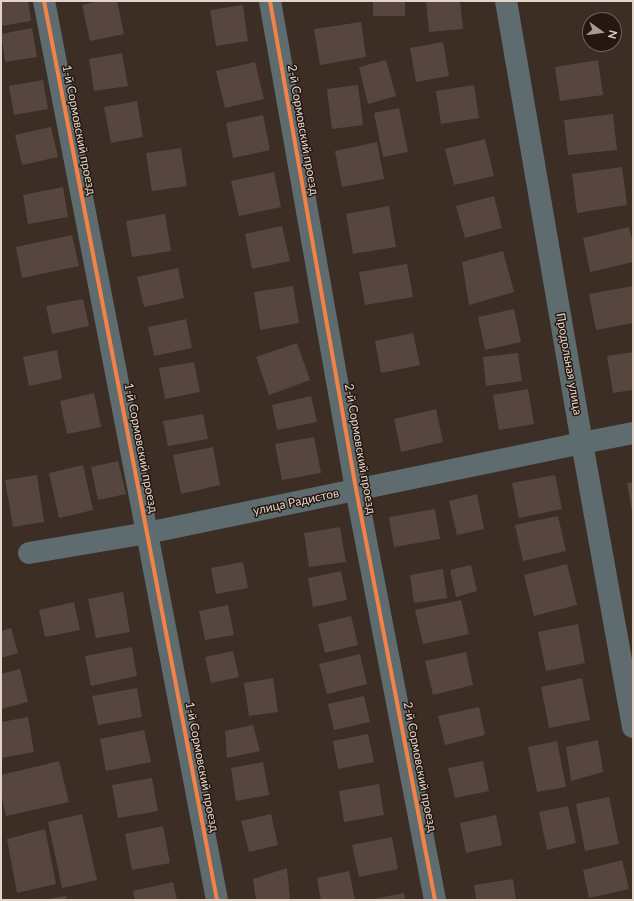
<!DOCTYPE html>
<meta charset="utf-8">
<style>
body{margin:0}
#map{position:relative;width:634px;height:901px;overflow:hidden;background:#3c2e24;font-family:Lato,sans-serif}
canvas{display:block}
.frame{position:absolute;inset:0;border:2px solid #e4d3c8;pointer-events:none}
.north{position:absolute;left:582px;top:12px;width:40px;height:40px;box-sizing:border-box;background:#241810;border:1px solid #71635a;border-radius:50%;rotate:104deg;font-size:11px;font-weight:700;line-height:16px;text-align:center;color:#e4d3c8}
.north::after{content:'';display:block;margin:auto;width:14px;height:18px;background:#a9998f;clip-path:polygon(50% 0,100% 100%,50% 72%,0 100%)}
</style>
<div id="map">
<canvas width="634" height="901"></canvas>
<div class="frame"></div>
<div class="north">N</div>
</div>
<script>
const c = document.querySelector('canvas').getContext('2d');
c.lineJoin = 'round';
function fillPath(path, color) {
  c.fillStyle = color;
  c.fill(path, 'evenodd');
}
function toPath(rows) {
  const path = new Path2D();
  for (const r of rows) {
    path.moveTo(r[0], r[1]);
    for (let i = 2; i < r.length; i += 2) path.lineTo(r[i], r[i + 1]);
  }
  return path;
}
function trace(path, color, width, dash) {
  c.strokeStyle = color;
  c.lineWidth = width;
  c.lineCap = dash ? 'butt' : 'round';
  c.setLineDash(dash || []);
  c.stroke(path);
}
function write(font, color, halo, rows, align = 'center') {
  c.font = font + ' Lato,sans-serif';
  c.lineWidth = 3;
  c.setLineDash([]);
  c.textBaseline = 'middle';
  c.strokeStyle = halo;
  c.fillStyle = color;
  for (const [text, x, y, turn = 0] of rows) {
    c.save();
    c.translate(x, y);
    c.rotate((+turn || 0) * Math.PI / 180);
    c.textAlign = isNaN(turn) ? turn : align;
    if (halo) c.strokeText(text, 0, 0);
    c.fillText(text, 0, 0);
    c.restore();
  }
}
const building = toPath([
 [1,1,28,1,31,21,1,26],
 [100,1,117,1,124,34,90,41,82,5],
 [373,1,405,1,405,16,373,16],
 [426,1,460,1,463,29,429,32],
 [243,5,248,41,216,46,210,10],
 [361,22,366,57,320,65,314,29],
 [32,28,37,57,5,62,1,34],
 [443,42,449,76,416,82,410,48],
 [122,53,128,86,94,91,89,59],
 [386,60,396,96,368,104,359,67],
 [598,60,603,95,560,101,555,67],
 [255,62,264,99,225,108,216,71],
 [43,80,48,109,14,115,9,86],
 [358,85,363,125,332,129,327,89],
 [474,85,479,118,441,124,436,91],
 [137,101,143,137,111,143,104,107],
 [399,108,408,152,383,157,374,113],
 [613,114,617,150,568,155,564,120],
 [263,115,270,150,233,158,226,123],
 [51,127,58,157,22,165,15,135],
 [485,139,494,176,454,185,445,149],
 [377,142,384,179,342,187,335,151],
 [181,148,187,186,152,191,146,153],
 [622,167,627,205,577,213,572,174],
 [274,172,281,207,239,216,231,181],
 [63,187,68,217,28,224,23,195],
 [494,196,502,228,465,238,456,206],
 [389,206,396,247,353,254,346,214],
 [165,214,171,251,132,257,126,221],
 [282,226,290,261,252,269,245,234],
 [629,227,633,243,633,262,590,272,583,238],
 [72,235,79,266,22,278,16,247],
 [503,251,514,292,469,305,462,262],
 [407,264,413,297,365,305,359,272],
 [178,268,184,298,144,307,137,277],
 [293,286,299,323,260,330,254,292],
 [633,286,633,323,596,330,589,294],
 [83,299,89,326,52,334,46,306],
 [514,309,521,342,485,350,478,317],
 [186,319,192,348,154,356,148,327],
 [413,333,420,365,381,373,375,341],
 [297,343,310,380,269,395,256,357],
 [57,350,62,379,29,386,23,357],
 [633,352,633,390,613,393,607,356],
 [518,353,522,381,486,386,483,357],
 [194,362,200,392,165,399,159,368],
 [528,389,534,424,499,430,493,395],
 [94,393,101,427,67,434,60,401],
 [311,396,317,422,277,430,272,405],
 [436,409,443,442,401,452,394,419],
 [203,414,208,439,168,446,163,421],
 [314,437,321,473,282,480,275,444],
 [213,447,220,485,181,494,173,455],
 [118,461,126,494,98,500,91,467],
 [83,465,93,510,59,518,49,473],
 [37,475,44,522,13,527,5,480],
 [555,475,562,509,519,518,512,483],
 [633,482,633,511,632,511,627,483],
 [477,494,484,529,457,535,449,501],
 [435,509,440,539,394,547,389,517],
 [558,516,566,551,523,561,515,525],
 [340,527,346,562,309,567,304,533],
 [243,562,248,588,216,594,211,568],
 [567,564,577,605,534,616,524,575],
 [471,565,477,591,456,597,450,570],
 [443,569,447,598,414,603,410,575],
 [341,571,347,600,313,607,308,578],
 [123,592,130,632,96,638,88,599],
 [461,600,469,634,423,644,415,610],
 [74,602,80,630,45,637,39,610],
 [228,605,234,635,205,640,199,611],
 [351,616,358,645,325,653,318,624],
 [578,624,585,663,546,671,538,632],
 [11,628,18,653,1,658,1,631],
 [132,647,137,676,91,686,85,656],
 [233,651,239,677,211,683,205,657],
 [466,652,473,685,433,695,425,661],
 [360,654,367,684,327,694,319,664],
 [20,669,28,702,1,709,1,674],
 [273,678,278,712,249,716,244,683],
 [582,678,590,720,549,728,541,687],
 [137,688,142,717,98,725,92,696],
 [364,696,370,722,334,730,328,704],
 [479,707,485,735,445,745,438,716],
 [28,717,34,752,1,758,1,722],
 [253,725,260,751,227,758,225,731],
 [144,730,151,762,106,771,100,739],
 [368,734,374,762,338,769,333,741],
 [598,740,603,772,571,781,566,747],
 [557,741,566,787,537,792,528,747],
 [59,761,69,802,6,816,1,793,1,775],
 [483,761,489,791,455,798,448,768],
 [263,762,269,795,236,801,231,768],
 [152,778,158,811,118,818,112,785],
 [379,784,384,815,344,822,339,791],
 [609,797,619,844,585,851,576,804],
 [568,806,576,843,547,850,539,812],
 [82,814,97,880,62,888,48,822],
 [271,814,278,845,249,852,241,821],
 [496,815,502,845,466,853,460,823],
 [163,826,170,863,132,870,125,834],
 [45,829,56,884,17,893,7,839],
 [392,837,398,869,359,877,352,845],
 [622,860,629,889,589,898,583,870],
 [287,868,290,900,256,900,253,879],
 [349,871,355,900,321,900,317,878],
 [513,879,516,900,476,900,474,885],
 [173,882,177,900,135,900,133,891],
 [404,893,405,900,373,900,373,899],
 [66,896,67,900,47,900,47,899]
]);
const street = toPath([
 [44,1,147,533,217,900],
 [270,1,356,489,435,900],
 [506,1,582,443,633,727],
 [29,553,147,533,582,443,633,433]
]);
const cycleway = toPath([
 [44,1,147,533,217,900],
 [270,1,356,489,435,900]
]);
const streetNames = [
 ["1-й Сормовский проезд",79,130,79],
 ["2-й Сормовский проезд",303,130,80],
 ["Продольная улица",569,364,80],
 ["1-й Сормовский проезд",141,448,79],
 ["2-й Сормовский проезд",360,449,80],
 ["улица Радистов",296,502,-12],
 ["1-й Сормовский проезд",202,767,79],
 ["2-й Сормовский проезд",420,767,79]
];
fillPath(building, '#56463f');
trace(street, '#5e6c6f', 22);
trace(cycleway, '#f48246', 4);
write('12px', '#e4d3c8', '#241810', streetNames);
</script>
